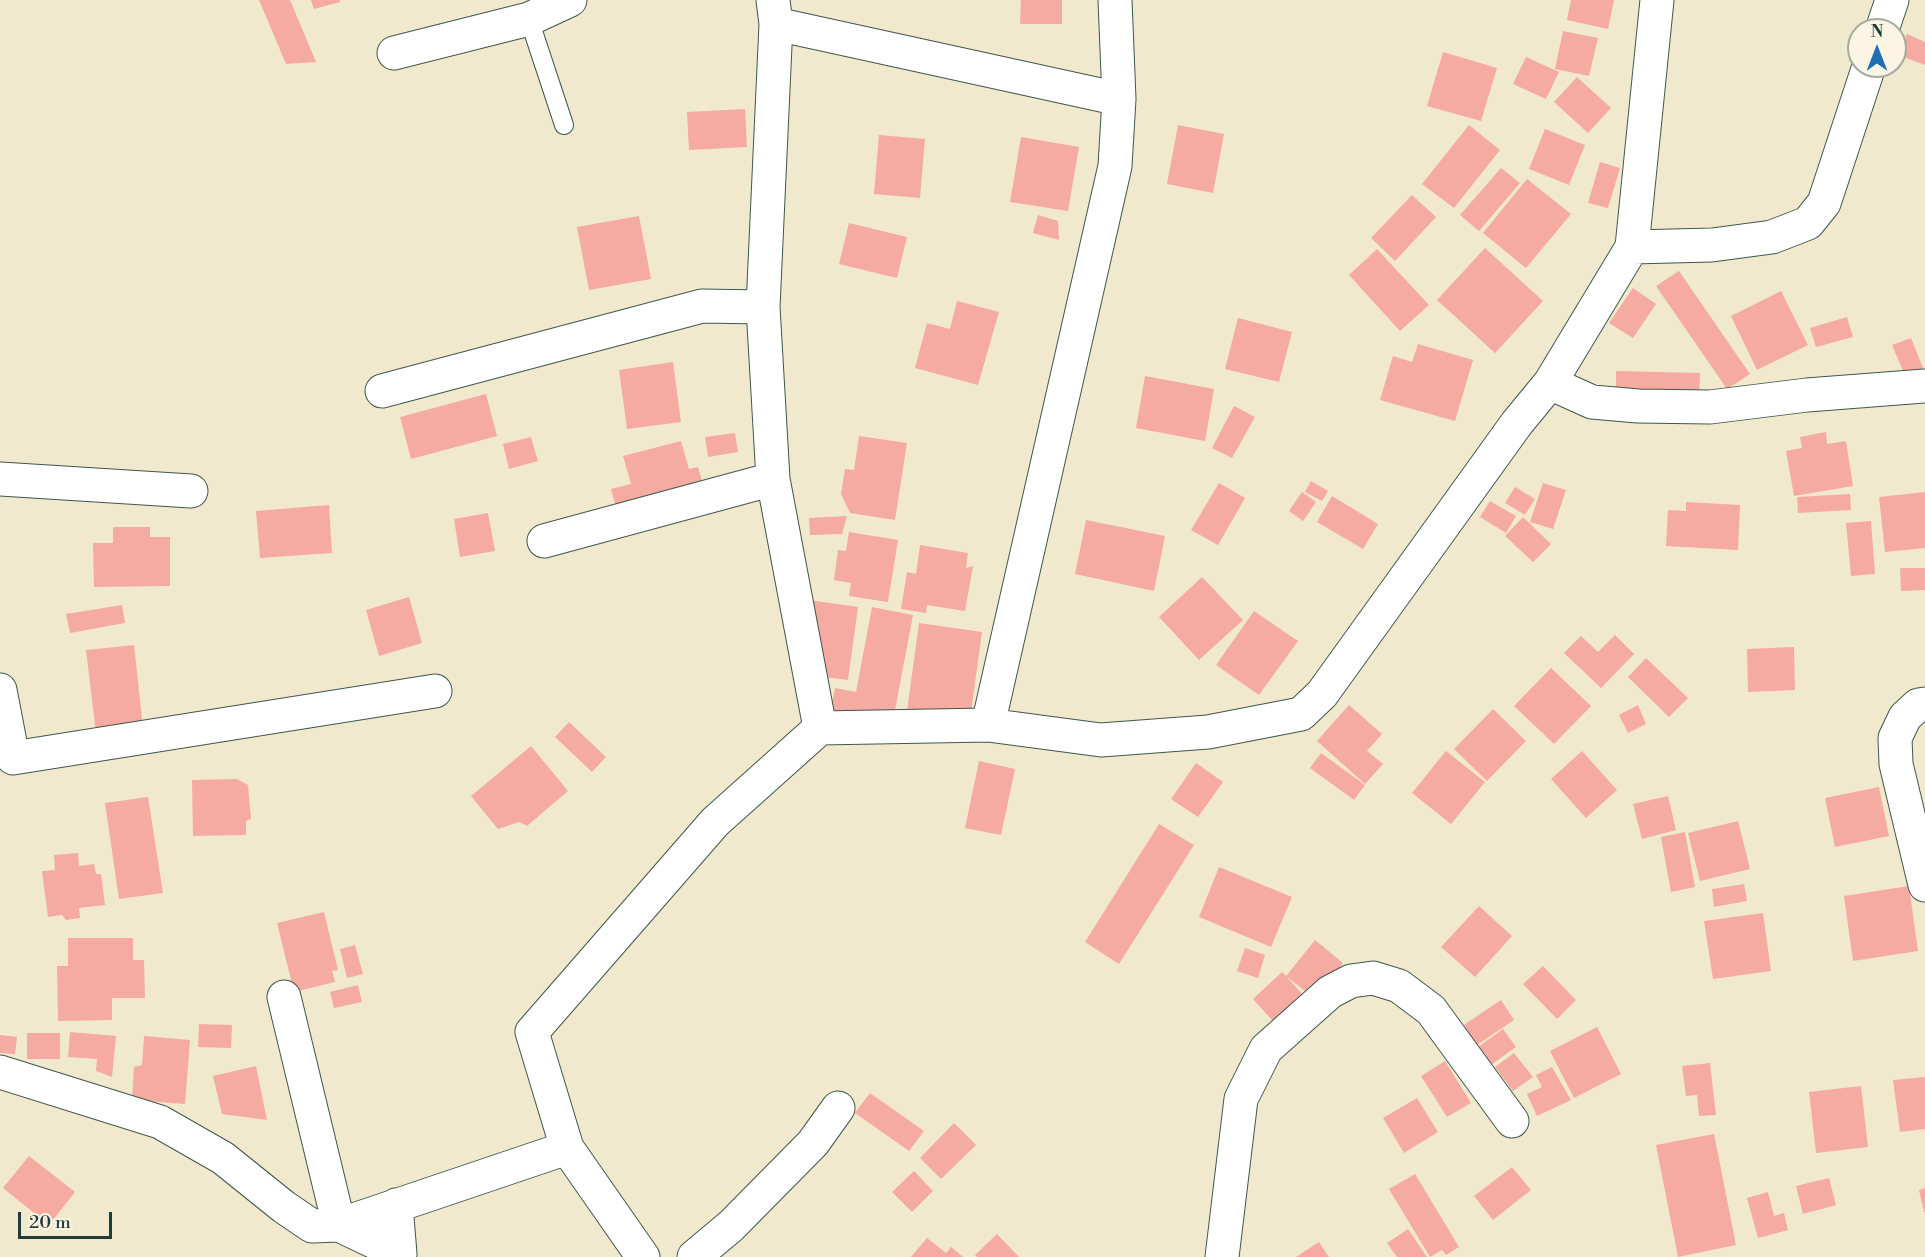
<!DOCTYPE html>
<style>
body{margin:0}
#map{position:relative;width:1925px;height:1257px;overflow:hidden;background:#f1e9ce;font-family:"Libre Bodoni",serif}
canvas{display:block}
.north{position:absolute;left:1847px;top:18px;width:60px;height:60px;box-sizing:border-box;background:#fcf5e5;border:2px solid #a4ab9e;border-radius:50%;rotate:0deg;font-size:16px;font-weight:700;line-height:24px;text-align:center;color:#1f3d34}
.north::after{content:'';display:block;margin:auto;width:21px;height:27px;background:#1f6fb2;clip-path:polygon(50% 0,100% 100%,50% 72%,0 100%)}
.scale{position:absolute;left:18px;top:1212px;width:94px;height:27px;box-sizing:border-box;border:3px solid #1f3d34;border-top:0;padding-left:8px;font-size:18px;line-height:21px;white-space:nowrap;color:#1f3d34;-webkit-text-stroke:4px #fcf5e5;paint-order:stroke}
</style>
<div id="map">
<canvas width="1925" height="1257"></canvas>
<div class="north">N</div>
<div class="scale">20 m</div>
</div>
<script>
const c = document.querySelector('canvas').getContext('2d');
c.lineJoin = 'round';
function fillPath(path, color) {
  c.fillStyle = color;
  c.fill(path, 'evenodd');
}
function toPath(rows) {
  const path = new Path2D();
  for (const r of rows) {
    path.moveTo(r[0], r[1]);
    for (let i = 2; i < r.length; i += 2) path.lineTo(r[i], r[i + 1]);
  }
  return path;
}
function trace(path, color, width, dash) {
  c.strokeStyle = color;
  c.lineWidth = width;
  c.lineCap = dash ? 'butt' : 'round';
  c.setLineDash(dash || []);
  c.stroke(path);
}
const building = toPath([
 [259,0,290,0,316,62,286,64],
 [311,0,340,0,340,2,314,9],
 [1021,0,1062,0,1062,24,1020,24],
 [1571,0,1614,0,1608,29,1567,20],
 [1563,31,1598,38,1589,76,1555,69],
 [1907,34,1925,42,1925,65,1898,55],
 [1443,52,1497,68,1481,121,1427,106],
 [1526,57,1559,72,1546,99,1513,84],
 [1577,77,1611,108,1588,133,1554,102],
 [745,109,747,147,689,150,687,112],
 [1178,125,1224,134,1213,193,1167,184],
 [1469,125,1500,150,1454,208,1422,184],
 [1545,129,1585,145,1569,185,1529,169],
 [879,135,925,139,920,198,874,194],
 [1021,137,1079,147,1068,211,1010,202],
 [1600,162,1620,168,1608,208,1588,203],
 [1501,168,1520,183,1479,231,1460,215],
 [1527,179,1571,214,1526,268,1483,233],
 [1412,195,1436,217,1395,261,1371,238],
 [1038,215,1058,221,1059,240,1033,233],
 [639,216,651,279,589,290,577,227],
 [849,223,907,237,897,278,839,264],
 [1485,248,1543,301,1495,353,1437,300],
 [1377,249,1429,305,1400,331,1349,275],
 [1679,271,1750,374,1727,389,1656,286],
 [1633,288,1656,304,1633,338,1609,323],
 [1781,291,1808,345,1757,370,1731,316],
 [957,301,999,312,978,385,915,368,927,323,950,329],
 [1847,317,1853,337,1816,347,1810,328],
 [1238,318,1292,332,1279,382,1225,369],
 [1911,338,1925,373,1907,380,1892,345],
 [1418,344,1473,360,1455,421,1380,400,1393,356,1412,362],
 [673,362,681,422,627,429,619,370],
 [1616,371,1700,373,1699,400,1616,397],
 [1145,376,1214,389,1205,441,1136,428],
 [486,394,497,436,411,459,400,417],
 [1234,406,1255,417,1232,458,1212,448],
 [1826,432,1827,444,1846,441,1853,486,1794,496,1786,451,1802,448,1800,437],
 [735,433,738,452,708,457,705,437],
 [859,436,907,443,895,520,850,513,841,494,845,469,854,470],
 [531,437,538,461,509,469,503,444],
 [681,441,689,469,698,467,703,484,616,507,611,489,631,484,623,456],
 [1311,481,1328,491,1322,501,1305,492],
 [1219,483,1245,498,1218,545,1191,530],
 [1543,483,1566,490,1553,529,1530,522],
 [1515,487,1535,499,1525,515,1505,503],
 [1302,492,1316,502,1303,521,1289,511],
 [1925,492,1925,548,1885,552,1879,497],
 [1850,494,1851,510,1798,513,1797,497],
 [1332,496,1378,524,1363,549,1317,522],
 [1490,501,1516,516,1506,533,1480,517],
 [1686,502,1740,505,1738,550,1666,546,1668,510,1686,511],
 [329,505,332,553,260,558,256,511],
 [488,513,495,551,460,557,454,519],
 [847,516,842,534,810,535,809,518],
 [1523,517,1551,544,1533,562,1505,536],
 [1086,520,1165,536,1154,591,1075,574],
 [1871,521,1875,574,1851,576,1846,523],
 [113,527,150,527,150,537,170,537,170,586,94,587,93,543,113,543],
 [849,532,898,540,888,602,849,596,851,583,834,580,838,550,846,551],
 [920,545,968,553,966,568,973,566,965,611,927,605,926,613,901,609,907,572,916,574],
 [1900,568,1925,568,1925,590,1901,591],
 [1202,577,1243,620,1199,660,1159,617],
 [409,597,422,643,379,656,366,610],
 [809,600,858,607,848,680,823,677],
 [122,605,125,623,70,633,66,614],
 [872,607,913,615,892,726,830,714,835,688,856,692],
 [1254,611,1298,641,1259,695,1216,665],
 [919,623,982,632,970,719,907,711],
 [1615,635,1634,654,1601,688,1564,653,1581,636,1598,652],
 [134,645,143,728,96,733,86,650],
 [1794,647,1795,690,1748,692,1747,649],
 [1646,658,1688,698,1669,717,1628,677],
 [1551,668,1591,706,1554,744,1514,706],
 [1349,705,1382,734,1367,751,1383,764,1365,784,1317,741],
 [1638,705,1646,724,1628,733,1619,715],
 [1493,709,1526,741,1487,781,1454,749],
 [569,722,606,757,592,772,555,737],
 [531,746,568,791,527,826,519,822,498,829,471,796],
 [1446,751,1485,782,1451,824,1412,793],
 [1582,751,1617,790,1586,818,1551,779],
 [1321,753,1365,785,1354,800,1310,768],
 [979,761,1015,769,1001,835,965,828],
 [1196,763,1223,782,1198,817,1171,799],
 [237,779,248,785,251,819,246,821,246,835,193,836,192,780],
 [1879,787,1889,836,1835,847,1825,798],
 [1668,796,1676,830,1642,839,1633,804],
 [148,797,163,893,119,899,105,803],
 [1738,821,1750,869,1700,881,1688,833],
 [1159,824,1194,845,1119,964,1085,942],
 [1685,832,1695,887,1671,892,1661,837],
 [78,853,79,866,94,864,96,874,101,874,105,905,79,908,80,918,66,920,62,915,48,917,42,871,55,870,54,855],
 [1219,867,1292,897,1271,947,1199,917],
 [1744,884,1747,901,1714,907,1712,889],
 [1909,886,1918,951,1853,961,1844,896],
 [1479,906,1512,936,1475,977,1441,947],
 [324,912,338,970,332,971,335,982,294,992,277,923],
 [1763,913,1771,971,1713,979,1704,921],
 [68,938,133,938,133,960,144,960,145,998,112,998,112,1020,58,1021,57,966,68,966],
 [1315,940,1343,963,1315,999,1286,976,1310,1003,1280,1029,1253,999,1282,972,1286,976],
 [355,945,363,974,347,978,340,949],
 [1245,948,1265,955,1258,978,1237,971],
 [1543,966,1576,1000,1557,1019,1523,984],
 [358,985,362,1002,334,1008,330,992],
 [1501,1000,1514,1020,1477,1045,1464,1025],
 [199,1024,232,1025,231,1048,198,1047],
 [1597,1027,1621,1074,1574,1098,1550,1051],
 [1503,1029,1516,1047,1491,1065,1478,1047],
 [70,1032,116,1036,112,1077,96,1071,97,1059,68,1057],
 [27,1033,60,1033,60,1059,27,1059],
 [0,1035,17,1037,15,1054,0,1053],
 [144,1036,190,1040,185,1104,132,1100,134,1067,142,1065],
 [1514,1053,1533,1077,1513,1091,1495,1067],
 [1445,1061,1471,1103,1447,1117,1421,1076],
 [1710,1063,1716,1115,1699,1116,1697,1095,1686,1096,1682,1066],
 [256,1066,267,1120,222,1114,213,1076],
 [1552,1067,1571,1100,1537,1116,1527,1094,1542,1087,1536,1075],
 [1925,1077,1925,1129,1900,1132,1893,1080],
 [1861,1086,1868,1147,1816,1153,1809,1092],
 [870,1093,924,1131,909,1151,855,1113],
 [1417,1098,1438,1132,1404,1153,1383,1118],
 [954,1123,976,1145,941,1179,920,1158],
 [1714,1134,1736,1245,1678,1257,1656,1145],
 [29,1156,75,1192,49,1225,3,1188],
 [1512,1167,1531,1190,1493,1220,1474,1196],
 [914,1171,933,1191,912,1212,892,1192],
 [1415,1174,1459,1247,1446,1255,1442,1250,1430,1257,1389,1189],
 [1829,1178,1836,1205,1803,1214,1796,1186],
 [1925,1188,1925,1212,1924,1212,1919,1190],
 [1768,1192,1774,1216,1784,1213,1788,1230,1758,1238,1747,1198],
 [1408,1229,1427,1257,1397,1257,1387,1243],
 [997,1234,1019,1257,977,1257,975,1255],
 [927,1238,946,1253,951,1247,963,1257,911,1257],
 [1319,1242,1329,1257,1296,1257]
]);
const service = toPath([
 [529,19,564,125]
]);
const minor = toPath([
 [773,0,776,24,763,307,773,479,820,728],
 [776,24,1119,99],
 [1882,30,1892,0],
 [394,53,529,19,570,0],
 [1632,247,1712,245,1772,237,1808,223,1824,203,1869,66],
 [1550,383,1632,247,1657,0],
 [382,391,702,306,763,307],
 [0,479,191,491],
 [544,541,773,479],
 [0,690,13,758,435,691],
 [1925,704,1918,705,1905,717,1895,738,1896,764,1925,885],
 [988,725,1115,166,1119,99,1115,0],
 [284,997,339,1225],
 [0,1072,160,1122,223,1158,284,1207,312,1226,339,1225,567,1148],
 [339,1225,400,1254,396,1205],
 [643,1257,567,1148,532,1032,715,822,820,728,988,725,1101,740,1208,732,1301,714,1322,694,1517,423,1550,383,1592,402,1638,406,1710,407,1807,395,1925,386],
 [694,1257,731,1226,813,1143,838,1108],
 [1222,1257,1241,1099,1266,1049,1330,992,1351,981,1373,978,1399,986,1431,1010,1512,1121]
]);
fillPath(building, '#f5aaa2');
trace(service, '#3e574b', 20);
trace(minor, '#3e574b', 35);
trace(service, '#fff', 18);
trace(minor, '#fff', 33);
</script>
